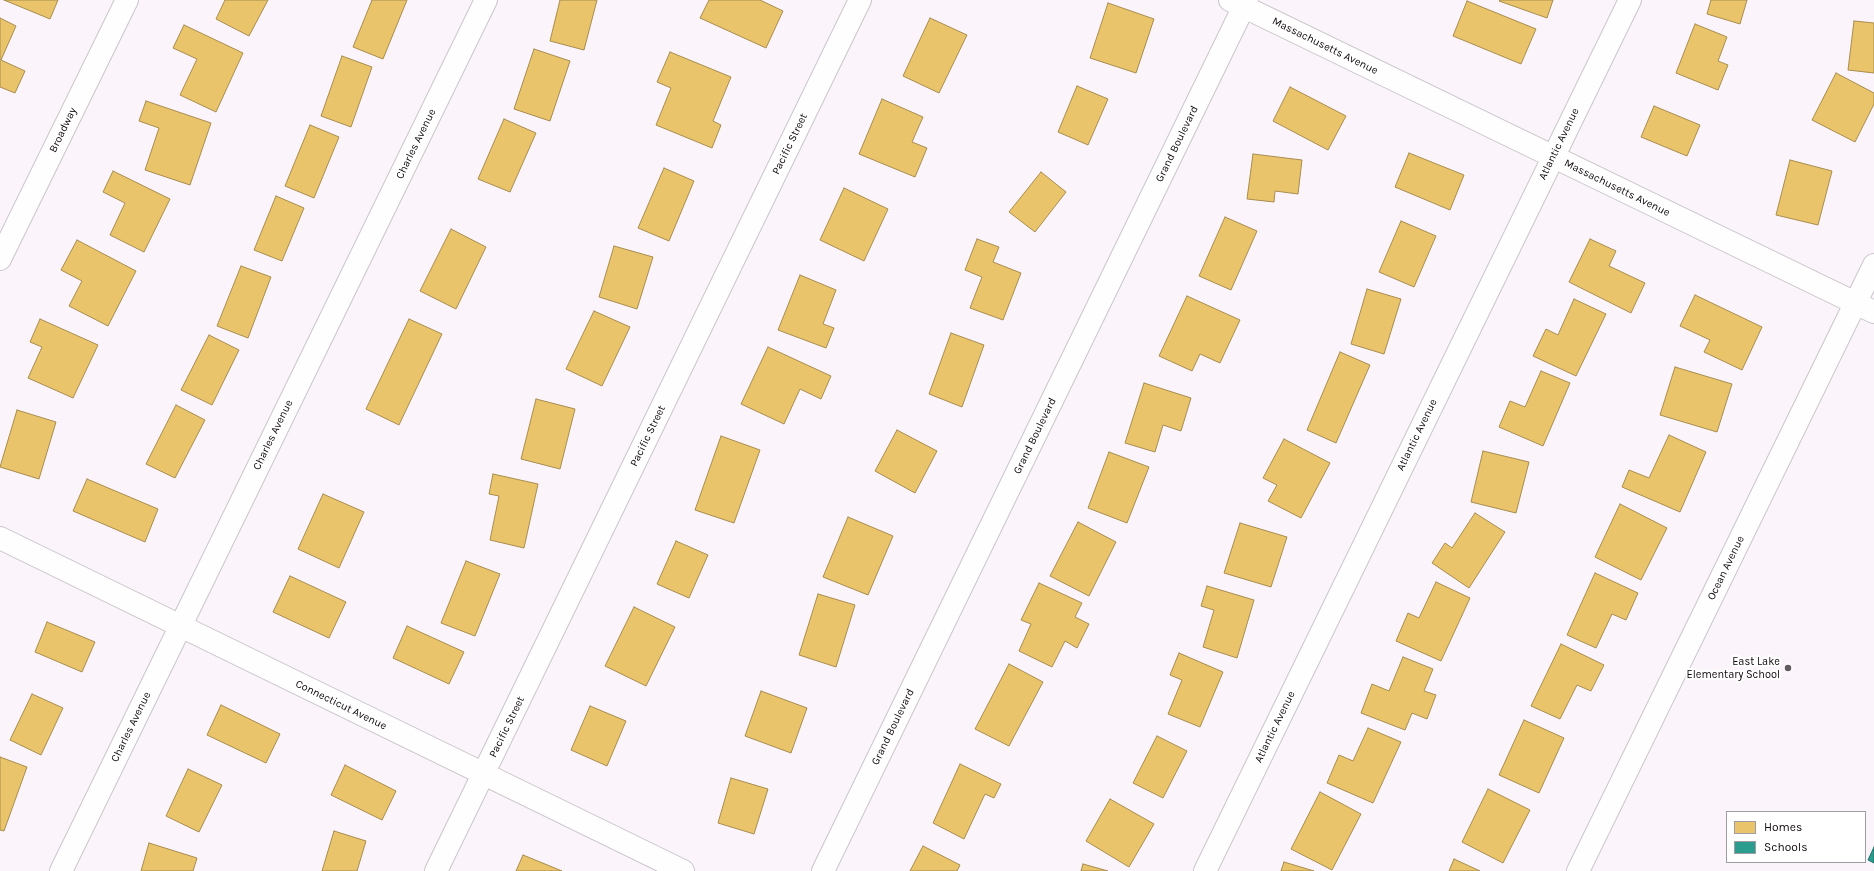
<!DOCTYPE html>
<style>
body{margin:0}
#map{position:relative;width:1874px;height:871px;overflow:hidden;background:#fbf5fb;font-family:Karla,sans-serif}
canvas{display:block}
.legend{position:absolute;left:1726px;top:811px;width:140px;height:52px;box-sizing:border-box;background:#fff;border:1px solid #9f9d9f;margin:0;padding:5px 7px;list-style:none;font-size:12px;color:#10090f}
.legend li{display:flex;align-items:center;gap:8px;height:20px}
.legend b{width:20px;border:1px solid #9f9d9f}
</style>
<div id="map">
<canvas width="1874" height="871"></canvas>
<ul class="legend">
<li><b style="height:11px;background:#e9c46a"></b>Homes</li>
<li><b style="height:11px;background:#2a9d8f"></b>Schools</li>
</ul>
</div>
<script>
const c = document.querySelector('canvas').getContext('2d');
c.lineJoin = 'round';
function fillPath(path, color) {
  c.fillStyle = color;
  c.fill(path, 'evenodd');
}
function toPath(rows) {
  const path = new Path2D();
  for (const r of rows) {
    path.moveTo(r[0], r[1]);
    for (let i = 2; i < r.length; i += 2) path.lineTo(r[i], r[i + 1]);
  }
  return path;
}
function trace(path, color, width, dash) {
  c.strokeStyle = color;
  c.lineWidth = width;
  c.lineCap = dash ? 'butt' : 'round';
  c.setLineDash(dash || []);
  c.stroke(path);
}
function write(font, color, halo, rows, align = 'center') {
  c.font = font + ' Karla,sans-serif';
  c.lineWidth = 4;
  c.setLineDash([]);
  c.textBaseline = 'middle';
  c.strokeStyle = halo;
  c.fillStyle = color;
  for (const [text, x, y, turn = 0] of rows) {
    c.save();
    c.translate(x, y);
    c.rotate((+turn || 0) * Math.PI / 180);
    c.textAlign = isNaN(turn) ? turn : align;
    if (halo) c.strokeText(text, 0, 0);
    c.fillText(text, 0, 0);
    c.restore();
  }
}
const homes = toPath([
 [4,0,58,0,50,19,4,0],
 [225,0,268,0,249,36,216,19,225,0],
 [372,0,407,0,383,59,353,47,372,0],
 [560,0,597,0,584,50,550,41,560,0],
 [709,0,760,0,783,11,766,48,700,18,709,0],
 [1500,0,1553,0,1547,18,1499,1,1500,0],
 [1711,0,1747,0,1740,24,1707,14,1711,0],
 [1467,1,1536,29,1521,64,1453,36,1467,1],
 [1108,3,1154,19,1136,73,1090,58,1108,3],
 [0,18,16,26,1,60,25,71,15,93,0,87,0,18],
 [930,18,967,35,939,93,903,76,930,18],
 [1854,21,1874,23,1874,73,1848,70,1854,21],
 [1695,24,1727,37,1718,61,1728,65,1718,90,1676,73,1695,24],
 [184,25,243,53,216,112,180,95,197,59,173,48,184,25],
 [534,49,570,61,550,121,514,109,534,49],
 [670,52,731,77,713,121,721,125,712,148,656,125,671,88,657,82,670,52],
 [342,56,372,67,351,127,321,116,342,56],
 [1836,73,1874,93,1874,104,1855,142,1812,120,1836,73],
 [1077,86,1108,99,1088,145,1058,132,1077,86],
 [1290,87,1346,116,1328,150,1273,121,1290,87],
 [882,99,923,117,912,142,927,148,915,177,859,154,882,99],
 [146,101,211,123,190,185,145,170,159,128,139,121,146,101],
 [1654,106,1700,125,1687,156,1641,137,1654,106],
 [504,119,536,133,510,192,478,179,504,119],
 [310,125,339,137,314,198,285,186,310,125],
 [1409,153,1464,175,1450,210,1395,187,1409,153],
 [1253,154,1302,160,1298,194,1275,191,1274,202,1247,199,1253,154],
 [1790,160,1832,171,1818,225,1776,215,1790,160],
 [664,168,694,181,669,241,638,228,664,168],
 [113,171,170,199,144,252,110,235,125,203,103,192,113,171],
 [1041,172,1066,192,1035,232,1009,212,1041,172],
 [844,188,888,209,864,261,820,240,844,188],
 [276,196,304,208,282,261,254,250,276,196],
 [1225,217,1257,231,1231,290,1199,276,1225,217],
 [1401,221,1436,236,1414,287,1379,272,1401,221],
 [451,229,486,247,456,309,420,291,451,229],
 [977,239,999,247,993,262,1021,273,1003,320,970,308,982,277,965,270,977,239],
 [1590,239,1616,251,1609,266,1645,283,1631,313,1569,282,1590,239],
 [77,240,136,271,108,326,69,306,82,281,61,270,77,240],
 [614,246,653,257,637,309,599,297,614,246],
 [241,266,271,277,248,338,217,326,241,266],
 [800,275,836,290,823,324,834,328,826,348,778,330,800,275],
 [1367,289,1401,299,1384,354,1351,344,1367,289],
 [1695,295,1762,327,1742,370,1704,352,1710,340,1680,326,1695,295],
 [1187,296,1240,320,1220,363,1200,354,1192,371,1159,356,1187,296],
 [1574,299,1606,314,1576,376,1533,356,1546,329,1558,335,1574,299],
 [594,311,630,327,602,386,566,369,594,311],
 [40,319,98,345,73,398,28,378,42,347,30,342,40,319],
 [409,319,442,334,399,425,366,409,409,319],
 [951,333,984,345,962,407,929,394,951,333],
 [209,335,239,350,212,405,181,390,209,335],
 [768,347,831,376,821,399,800,389,784,424,741,404,768,347],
 [1340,352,1370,365,1336,443,1307,430,1340,352],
 [1675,367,1732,384,1717,432,1660,415,1675,367],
 [1541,371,1570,383,1543,446,1499,427,1510,401,1525,407,1541,371],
 [1144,383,1191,398,1181,431,1163,425,1155,452,1125,443,1144,383],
 [536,399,575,409,560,469,521,459,536,399],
 [176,405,205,420,175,478,146,464,176,405],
 [17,410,56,422,39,479,0,467,17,410],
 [897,430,937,451,915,493,875,471,897,430],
 [1669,435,1706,452,1680,512,1622,487,1629,470,1649,478,1669,435],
 [721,436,760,450,734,523,695,510,721,436],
 [1284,439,1330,463,1301,518,1268,501,1277,485,1263,478,1284,439],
 [1483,451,1529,462,1516,513,1471,502,1483,451],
 [1109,452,1149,467,1127,523,1088,508,1109,452],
 [493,474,538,484,524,548,490,540,499,496,489,494,493,474],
 [87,479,158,509,145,542,73,511,87,479],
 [323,494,364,512,339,568,298,549,323,494],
 [1620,504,1667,528,1641,580,1595,557,1620,504],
 [1475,513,1505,532,1469,588,1432,563,1445,543,1452,548,1475,513],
 [848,517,893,536,868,595,823,577,848,517],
 [1078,522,1116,542,1089,596,1050,576,1078,522],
 [1240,523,1287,537,1271,587,1224,573,1240,523],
 [676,541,708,555,689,598,657,584,676,541],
 [466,561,500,574,475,636,441,623,466,561],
 [1595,573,1638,593,1626,620,1612,614,1596,648,1567,635,1595,573],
 [290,576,346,602,329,638,273,612,290,576],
 [1436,582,1470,598,1441,661,1396,641,1408,613,1419,618,1436,582],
 [1039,583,1082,603,1075,617,1089,624,1077,648,1065,641,1052,667,1019,651,1031,624,1021,620,1039,583],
 [1207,586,1254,600,1237,658,1203,647,1214,610,1201,606,1207,586],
 [818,594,855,605,836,667,799,655,818,594],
 [634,607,675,627,646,686,605,666,634,607],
 [47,622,95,642,82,672,35,652,47,622],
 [407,626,464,652,449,684,393,658,407,626],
 [1561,644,1604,665,1591,691,1577,685,1560,719,1531,706,1561,644],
 [1179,653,1223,672,1200,727,1168,714,1182,680,1170,675,1179,653],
 [1403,657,1433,669,1424,691,1436,695,1427,719,1412,713,1405,730,1361,713,1372,684,1389,691,1403,657],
 [1009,664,1043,682,1009,746,975,729,1009,664],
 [761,691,807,708,791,753,745,736,761,691],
 [32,694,63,708,41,755,10,740,32,694],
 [221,705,280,734,266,763,207,735,221,705],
 [590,706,626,721,607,766,571,750,590,706],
 [1524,720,1564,738,1539,793,1499,775,1524,720],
 [1368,728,1401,742,1373,803,1327,783,1339,755,1353,761,1368,728],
 [1157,736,1187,751,1163,798,1133,783,1157,736],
 [0,757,27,767,4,831,0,830,0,757],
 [960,764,1001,784,994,798,985,794,964,839,933,823,960,764],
 [345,765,396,791,382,820,331,795,345,765],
 [188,769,222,785,199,832,166,816,188,769],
 [731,778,768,789,754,834,718,823,731,778],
 [1488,789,1530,810,1503,863,1462,842,1488,789],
 [1320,792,1361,814,1332,870,1291,849,1320,792],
 [1110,799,1154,824,1129,867,1086,841,1110,799],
 [334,831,366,841,357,871,322,871,334,831],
 [149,843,197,858,193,871,141,871,149,843],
 [923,846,960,865,957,871,910,871,923,846],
 [523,855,562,871,516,871,523,855],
 [1454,859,1480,871,1449,871,1454,859],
 [1284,862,1314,871,1281,871,1284,862],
 [1083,864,1108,871,1081,871,1083,864]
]);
const schools = toPath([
 [1874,847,1874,863,1868,860,1874,847]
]);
const minor = toPath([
 [1230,0,1874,312],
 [0,259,127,0],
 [0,538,683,871],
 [61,871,486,0],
 [436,871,860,0],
 [823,871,1247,0],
 [1205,871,1630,0],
 [1578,871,1874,265]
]);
const markers = [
 [1788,668,4,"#625c62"]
];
const streetNames = [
 ["Massachusetts Avenue",1325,46,26],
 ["Broadway",63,130,-64],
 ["Charles Avenue",416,144,-64],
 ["Pacific Street",790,144,-64],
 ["Grand Boulevard",1177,144,-64],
 ["Atlantic Avenue",1559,144,-64],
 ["Massachusetts Avenue",1617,188,26],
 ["Charles Avenue",273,435,-64],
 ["Atlantic Avenue",1417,435,-64],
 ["Pacific Street",648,436,-64],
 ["Grand Boulevard",1035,436,-64],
 ["Ocean Avenue",1726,568,-64],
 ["Connecticut Avenue",341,705,26],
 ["Charles Avenue",131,727,-64],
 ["Pacific Street",507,727,-64],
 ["Grand Boulevard",893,727,-64],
 ["Atlantic Avenue",1275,727,-64]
];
const poiNames = [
 ["East Lake",1780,662],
 ["Elementary School",1780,675]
];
fillPath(homes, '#e9c46a');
trace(homes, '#a88c4f', 1);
fillPath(schools, '#2a9d8f');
trace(schools, '#227169', 1);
trace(minor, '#cac5ca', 24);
trace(minor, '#fefefe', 22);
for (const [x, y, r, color] of markers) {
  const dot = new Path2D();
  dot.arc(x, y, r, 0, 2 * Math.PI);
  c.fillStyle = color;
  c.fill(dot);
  trace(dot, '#fff', 1.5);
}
write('11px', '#10090f', '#fff', streetNames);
write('11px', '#10090f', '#fff', poiNames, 'right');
</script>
